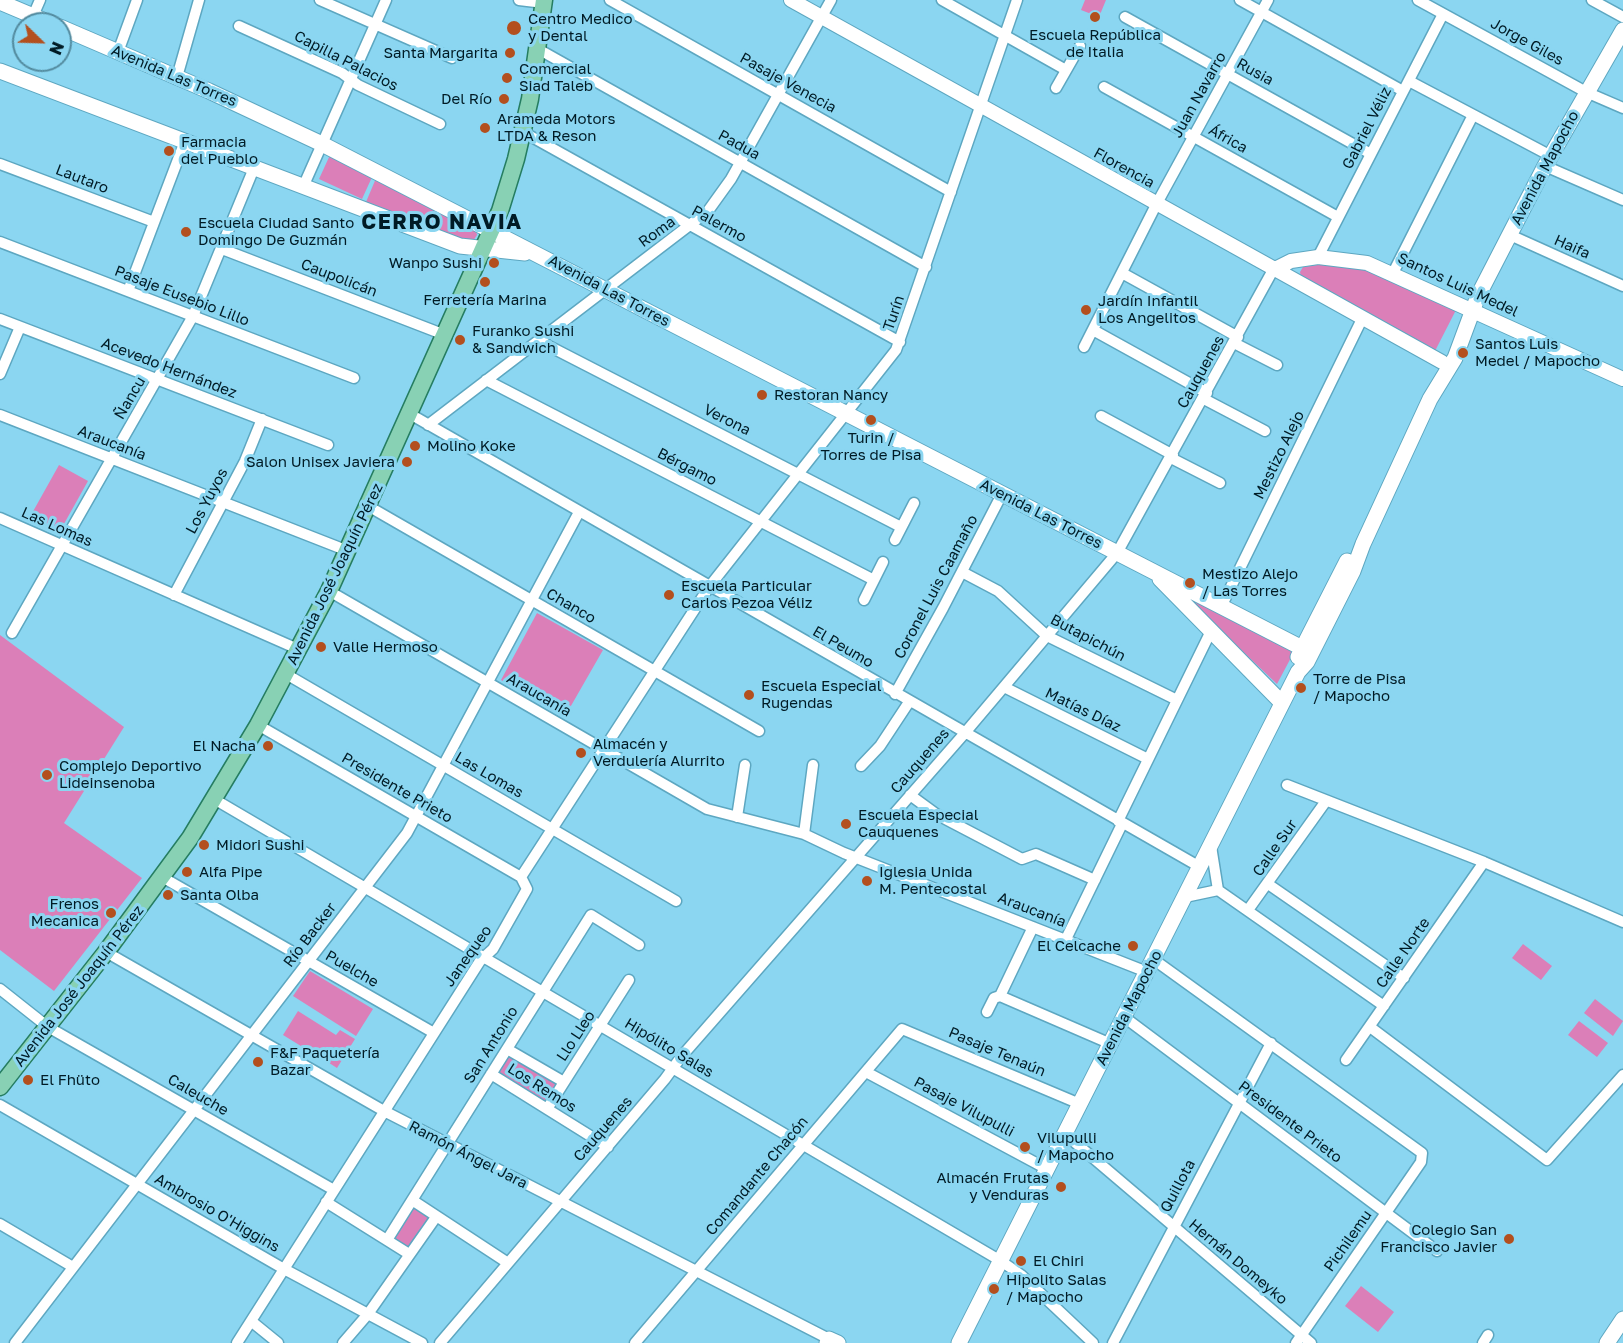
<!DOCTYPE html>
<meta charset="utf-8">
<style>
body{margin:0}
#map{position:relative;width:1623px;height:1343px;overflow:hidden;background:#8bd6f1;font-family:"Golos Text",sans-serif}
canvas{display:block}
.north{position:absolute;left:12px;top:12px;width:60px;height:60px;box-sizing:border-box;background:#8bd6f1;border:2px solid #538b9f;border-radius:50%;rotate:113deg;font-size:16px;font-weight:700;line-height:24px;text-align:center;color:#001b25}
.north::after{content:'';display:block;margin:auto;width:21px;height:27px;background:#b34f1e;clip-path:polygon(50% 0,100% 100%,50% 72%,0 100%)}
</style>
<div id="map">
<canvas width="1623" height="1343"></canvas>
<div class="north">N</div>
</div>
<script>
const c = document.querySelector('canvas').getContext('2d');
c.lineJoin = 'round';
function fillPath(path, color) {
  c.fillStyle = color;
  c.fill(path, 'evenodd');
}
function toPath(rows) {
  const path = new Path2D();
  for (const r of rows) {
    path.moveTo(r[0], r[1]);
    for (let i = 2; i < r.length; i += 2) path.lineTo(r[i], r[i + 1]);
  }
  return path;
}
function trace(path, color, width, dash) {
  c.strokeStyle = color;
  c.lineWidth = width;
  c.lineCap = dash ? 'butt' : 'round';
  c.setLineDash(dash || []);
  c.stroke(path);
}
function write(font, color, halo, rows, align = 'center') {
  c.font = font + ' "Golos Text",sans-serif';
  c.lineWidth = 6;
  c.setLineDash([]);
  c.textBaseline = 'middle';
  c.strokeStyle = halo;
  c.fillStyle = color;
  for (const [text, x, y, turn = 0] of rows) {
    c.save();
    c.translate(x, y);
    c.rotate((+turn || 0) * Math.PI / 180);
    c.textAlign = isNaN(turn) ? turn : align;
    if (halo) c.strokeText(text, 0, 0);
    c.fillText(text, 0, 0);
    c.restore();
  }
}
const green = toPath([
 [1085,0,1106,0,1099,17,1081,10],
 [330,155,373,175,362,199,319,179],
 [377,176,475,227,477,235,473,241,463,240,366,202],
 [1324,264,1367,269,1456,310,1435,351,1301,277,1300,272,1303,267],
 [59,465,88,481,60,531,31,515],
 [1178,590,1294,652,1277,684],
 [537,613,603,650,564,718,501,680],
 [0,635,124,727,64,823,142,878,54,991,0,950],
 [1523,944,1552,966,1541,980,1512,958],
 [310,971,373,1009,356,1036,293,996],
 [1595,999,1623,1021,1613,1036,1584,1013],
 [298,1011,336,1035,340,1030,355,1039,337,1068,323,1059,329,1048,322,1059,283,1035],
 [1579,1021,1608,1043,1597,1057,1568,1035],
 [509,1055,557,1085,546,1102,498,1073],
 [412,1207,430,1218,408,1250,391,1240],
 [1361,1286,1394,1312,1378,1332,1345,1306]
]);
const minor = toPath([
 [320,0,452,58],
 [519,0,544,3],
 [610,0,951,192],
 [942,0,1066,70],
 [1240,0,1403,91],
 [1418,0,1586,92,1623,108],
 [1592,0,1623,17],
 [33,16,40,0],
 [1125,17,1371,154],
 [239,26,342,73,358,85,440,124],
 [538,49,926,267],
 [118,52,137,0],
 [177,77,199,0],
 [1409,81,1551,156],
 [1104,87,1338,217],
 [1056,88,1080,46],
 [523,132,900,342],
 [0,164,154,222],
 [1545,166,1623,200],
 [303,187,386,0],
 [1510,235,1623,286],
 [0,242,354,378],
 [222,249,445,335],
 [1318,257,1443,14],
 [1122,273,1238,337],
 [1393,273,1473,115],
 [128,291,185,141],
 [0,319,328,445],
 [1093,330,1207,393],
 [539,341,901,527],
 [1234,343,1277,365],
 [1084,347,1156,205,1268,0],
 [0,374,20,327],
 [486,380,874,580],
 [1204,399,1265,431],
 [410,414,1200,867],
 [0,415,348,551],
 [1101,416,1173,455],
 [428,425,708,211,731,179,831,0],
 [1171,458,1220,483],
 [368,506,759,731],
 [0,518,300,650],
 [895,540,914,503],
 [962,572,998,591,1047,636,1177,700],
 [329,591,707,809,804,834,844,853,1147,972],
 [174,595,245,461,262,419],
 [864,600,883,562],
 [1222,605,1362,319],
 [12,633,193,316,254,168],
 [286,674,676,901],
 [1004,687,1148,759],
 [895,694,943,608,1002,494],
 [861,766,880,746,909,702],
 [1287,785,1484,862,1623,922],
 [910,795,936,814,1022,859,1036,854,1095,880],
 [214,799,1001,1261,1021,1275,1093,1343],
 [737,817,745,765],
 [1118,821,1211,631],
 [804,834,813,765],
 [1211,846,1218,890],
 [162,877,434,1033],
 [521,877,709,587,896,350,1017,0],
 [1268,884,1404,978],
 [1185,897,1218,890,1384,1006],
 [1248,910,1326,801],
 [1066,939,1122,824],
 [106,952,384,1111,829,1339],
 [1153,959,1422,1153,1421,1162,1296,1343],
 [0,989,48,1027,334,1190],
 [1000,996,1111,1044],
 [987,1012,994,998,1000,996,1033,927],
 [1124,1017,1437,1251],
 [1370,1027,1547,1160,1623,1075],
 [507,1049,564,1082],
 [1346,1060,1484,862],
 [866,1072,1047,1169],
 [491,1074,608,1147],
 [0,1105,284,1269,422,1343],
 [547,1109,629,980],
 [1065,1134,1311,1343],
 [412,1200,508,1263],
 [326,1202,409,1254],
 [0,1224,73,1267],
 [387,1240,591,915,639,945],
 [251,1321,278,1343],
 [15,1343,407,833,579,512],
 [237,1343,480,961,493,949,527,889,521,877,258,725],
 [343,1343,368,1314,436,1217],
 [440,1343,665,1079,681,1057,964,734,1117,553,1273,270],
 [635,1343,902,1029,1080,1104],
 [1113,1343,1271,1043],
 [1483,1343,1488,1335]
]);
const tertiary = toPath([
 [791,0,1442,362],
 [1273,270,1291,261,1318,257,1367,263,1623,379]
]);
const secondary = toPath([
 [0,2,52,24],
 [60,27,209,91,322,144,1302,648],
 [0,71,460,246,525,253],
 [1160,579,1282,703],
 [1298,657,1347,561],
 [827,1343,829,1339,838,1343],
 [959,1343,1298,672,1307,662,1353,571,1363,544,1430,399,1455,358,1478,296,1545,166,1623,30],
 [1607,1343,1623,1319]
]);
const primary = toPath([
 [0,1087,106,952,190,838,258,725,329,591,500,211,516,159,530,99,544,0]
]);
const markers = [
 [1095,17,6,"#b34f1e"],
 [514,28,8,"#b34f1e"],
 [510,53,6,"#b34f1e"],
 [507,78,6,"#b34f1e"],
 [504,99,6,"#b34f1e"],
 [485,128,6,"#b34f1e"],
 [169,151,6,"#b34f1e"],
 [186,232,6,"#b34f1e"],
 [494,263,6,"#b34f1e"],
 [485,282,6,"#b34f1e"],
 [1086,310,6,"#b34f1e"],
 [460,340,6,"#b34f1e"],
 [1463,353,6,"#b34f1e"],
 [762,395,6,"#b34f1e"],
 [871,420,6,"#b34f1e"],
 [415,446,6,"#b34f1e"],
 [407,462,6,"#b34f1e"],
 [1190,583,6,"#b34f1e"],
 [669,595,6,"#b34f1e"],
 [321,647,6,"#b34f1e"],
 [1301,688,6,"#b34f1e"],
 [749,695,6,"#b34f1e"],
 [268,746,6,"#b34f1e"],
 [581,753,6,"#b34f1e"],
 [47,775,6,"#b34f1e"],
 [846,824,6,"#b34f1e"],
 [204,845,6,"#b34f1e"],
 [187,872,6,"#b34f1e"],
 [867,881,6,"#b34f1e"],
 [168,895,6,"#b34f1e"],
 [111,913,6,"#b34f1e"],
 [1133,946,6,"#b34f1e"],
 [258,1062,6,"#b34f1e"],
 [28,1080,6,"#b34f1e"],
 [1025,1147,6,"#b34f1e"],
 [1061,1187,6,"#b34f1e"],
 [1509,1239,6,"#b34f1e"],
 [1021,1261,6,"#b34f1e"],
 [994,1289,6,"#b34f1e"]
];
const poiNames = [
 ["Centro Medico",528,19],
 ["y Dental",528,36],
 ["Escuela República",1095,35,"center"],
 ["de Italia",1095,52,"center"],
 ["Santa Margarita",498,53,"right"],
 ["Comercial",519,69],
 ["Siad Taleb",519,86],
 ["Del Río",492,99,"right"],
 ["Arameda Motors",497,119],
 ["LTDA & Reson",497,136],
 ["Farmacia",181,142],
 ["del Pueblo",181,159],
 ["Escuela Ciudad Santo",198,223],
 ["Domingo De Guzmán",198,240],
 ["Wanpo Sushi",482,263,"right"],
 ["Ferretería Marina",485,300,"center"],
 ["Jardín Infantil",1098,301],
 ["Los Angelitos",1098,318],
 ["Furanko Sushi",472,331],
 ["& Sandwich",472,348],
 ["Santos Luis",1475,344],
 ["Medel / Mapocho",1475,361],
 ["Restoran Nancy",774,395],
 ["Turin /",871,438,"center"],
 ["Torres de Pisa",871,455,"center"],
 ["Molino Koke",427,446],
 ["Salon Unisex Javiera",395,462,"right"],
 ["Mestizo Alejo",1202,574],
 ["/ Las Torres",1202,591],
 ["Escuela Particular",681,586],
 ["Carlos Pezoa Véliz",681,603],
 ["Valle Hermoso",333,647],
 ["Torre de Pisa",1313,679],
 ["/ Mapocho",1313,696],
 ["Escuela Especial",761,686],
 ["Rugendas",761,703],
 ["Almacén y",593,744],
 ["Verdulería Alurrito",593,761],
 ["El Nacha",256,746,"right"],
 ["Complejo Deportivo",59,766],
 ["Lideinsenoba",59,783],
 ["Escuela Especial",858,815],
 ["Cauquenes",858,832],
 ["Midori Sushi",216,845],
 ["Alfa Pipe",199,872],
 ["Iglesia Unida",879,872],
 ["M. Pentecostal",879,889],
 ["Santa Olba",180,895],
 ["Frenos",99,904,"right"],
 ["Mecanica",99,921,"right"],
 ["El Celcache",1121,946,"right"],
 ["F&F Paquetería",270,1053],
 ["Bazar",270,1070],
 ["El Fhüto",40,1080],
 ["Vilupulli",1037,1138],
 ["/ Mapocho",1037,1155],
 ["Almacén Frutas",1049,1178,"right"],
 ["y Venduras",1049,1195,"right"],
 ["Colegio San",1497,1230,"right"],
 ["Francisco Javier",1497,1247,"right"],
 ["El Chiri",1033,1261],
 ["Hipolito Salas",1006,1280],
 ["/ Mapocho",1006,1297]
];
const streetNames = [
 ["Jorge Giles",1527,42,29],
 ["Capilla Palacios",346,61,27],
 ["Rusia",1255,72,29],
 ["Avenida Las Torres",174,76,23],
 ["Pasaje Venecia",788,83,29],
 ["Juan Navarro",1199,95,-61],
 ["Gabriel Véliz",1367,128,-63],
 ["África",1228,139,29],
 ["Padua",739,145,29],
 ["Florencia",1124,168,29],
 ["Avenida Mapocho",1545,168,-62],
 ["Lautaro",82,179,21],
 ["Palermo",719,224,29],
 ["Roma",657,232,-36],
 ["Haifa",1572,247,24],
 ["Caupolicán",339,278,21],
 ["Santos Luis Medel",1458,285,25],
 ["Avenida Las Torres",609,291,28],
 ["Pasaje Eusebio Lillo",182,296,21],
 ["Turín",894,313,-71],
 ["Acevedo Hernández",169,368,21],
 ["Cauquenes",1201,372,-61],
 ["Ñancu",130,398,-60],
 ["Verona",727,420,27],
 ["Araucanía",112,443,21],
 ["Mestizo Alejo",1279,455,-64],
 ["Bérgamo",687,467,27],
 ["Los Yuyos",207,501,-62],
 ["Avenida Las Torres",1041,514,27],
 ["Las Lomas",57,527,24],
 ["Avenida José Joaquín Pérez",335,574,-64],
 ["Coronel Luis Caamaño",936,587,-62],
 ["Chanco",571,606,30],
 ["Butapichún",1088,638,28],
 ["El Peumo",843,647,30],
 ["Araucanía",539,695,30],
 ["Matías Díaz",1083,710,26],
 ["Cauquenes",920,761,-49],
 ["Las Lomas",489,775,30],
 ["Presidente Prieto",397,788,30],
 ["Calle Sur",1275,848,-55],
 ["Araucanía",1032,910,21],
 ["Río Backer",310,935,-53],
 ["Calle Norte",1403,953,-55],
 ["Janequeo",468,956,-55],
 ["Puelche",352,969,30],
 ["Avenida José Joaquín Pérez",79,986,-52],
 ["Avenida Mapocho",1129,1008,-63],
 ["Llo Lleo",576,1036,-57],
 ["San Antonio",491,1045,-58],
 ["Hipólito Salas",669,1048,31],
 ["Pasaje Tenaún",997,1052,23],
 ["Los Remos",542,1088,32],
 ["Caleuche",198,1095,30],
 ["Pasaje Vilupulli",964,1107,28],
 ["Presidente Prieto",1290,1122,37],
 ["Cauquenes",603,1129,-49],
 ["Ramón Ángel Jara",468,1155,27],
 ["Comandante Chacón",757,1176,-50],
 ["Quillota",1178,1186,-62],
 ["Ambrosio O'Higgins",217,1213,30],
 ["Pichilemu",1348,1241,-55],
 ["Hernán Domeyko",1238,1262,40]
];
const districtNames = [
 ["CERRO NAVIA",442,222]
];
fillPath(green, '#db7fb8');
trace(minor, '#5da7c1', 13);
trace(tertiary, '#5da7c1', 16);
trace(secondary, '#5da7c1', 17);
trace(primary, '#257d61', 19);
trace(minor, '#fff', 10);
trace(tertiary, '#fff', 14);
trace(secondary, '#fff', 15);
trace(primary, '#88d1b4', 16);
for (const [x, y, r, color] of markers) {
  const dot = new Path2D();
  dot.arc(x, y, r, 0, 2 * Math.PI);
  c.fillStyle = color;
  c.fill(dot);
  trace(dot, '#8bd6f1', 2);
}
write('15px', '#001b25', '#8bd6f1', poiNames, 'left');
write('15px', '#001b25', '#8bd6f1', streetNames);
c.letterSpacing = '1.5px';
write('bold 21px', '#001b25', '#8bd6f1', districtNames);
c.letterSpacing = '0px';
</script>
